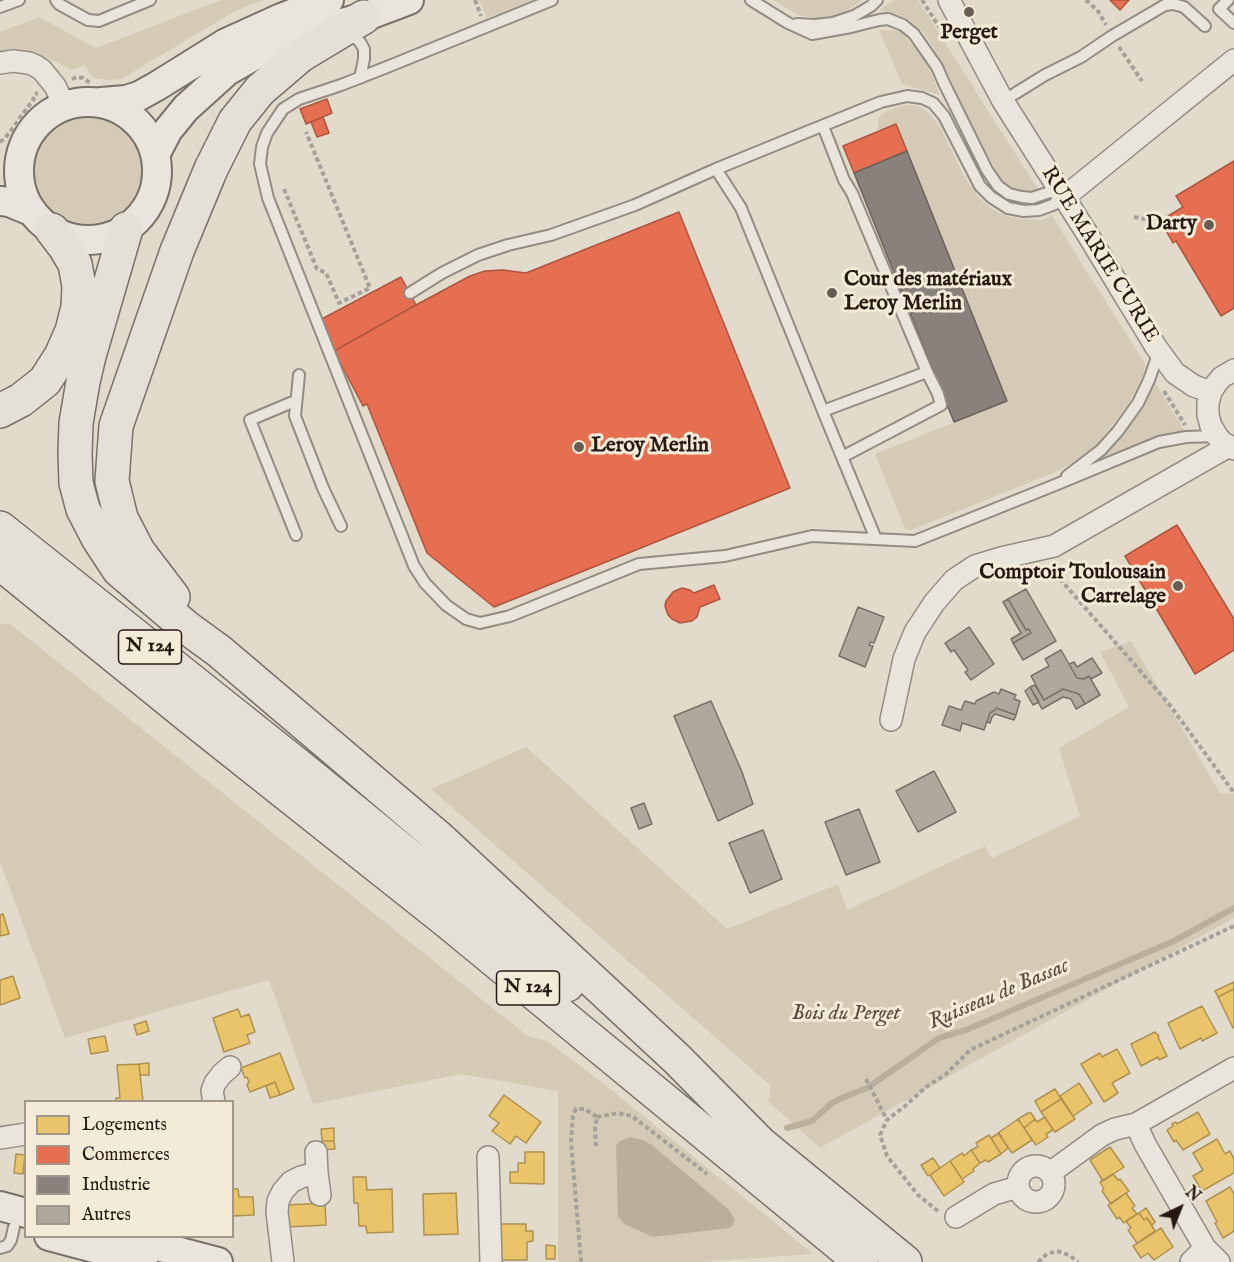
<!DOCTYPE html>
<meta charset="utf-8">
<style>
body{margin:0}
#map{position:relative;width:1234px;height:1262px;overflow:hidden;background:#e2dbcb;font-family:"IM FELL English",serif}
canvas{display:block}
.legend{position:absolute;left:24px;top:1100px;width:210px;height:138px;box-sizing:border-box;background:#f3ead7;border:2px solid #a19689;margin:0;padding:8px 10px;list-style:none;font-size:18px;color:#261913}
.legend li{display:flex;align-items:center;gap:12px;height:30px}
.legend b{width:30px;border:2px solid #a19689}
.north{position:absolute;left:1150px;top:1178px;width:60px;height:60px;-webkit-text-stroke:4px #f3ead7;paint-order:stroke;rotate:43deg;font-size:16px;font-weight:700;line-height:24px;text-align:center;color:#261913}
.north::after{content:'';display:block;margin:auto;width:21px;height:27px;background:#261913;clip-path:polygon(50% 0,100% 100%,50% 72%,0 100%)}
</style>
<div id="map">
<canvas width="1234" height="1262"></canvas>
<ul class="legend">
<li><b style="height:16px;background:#e9c46a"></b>Logements</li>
<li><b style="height:16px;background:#e76f51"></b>Commerces</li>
<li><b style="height:16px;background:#8a817c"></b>Industrie</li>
<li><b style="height:16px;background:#aea89d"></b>Autres</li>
</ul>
<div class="north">N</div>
</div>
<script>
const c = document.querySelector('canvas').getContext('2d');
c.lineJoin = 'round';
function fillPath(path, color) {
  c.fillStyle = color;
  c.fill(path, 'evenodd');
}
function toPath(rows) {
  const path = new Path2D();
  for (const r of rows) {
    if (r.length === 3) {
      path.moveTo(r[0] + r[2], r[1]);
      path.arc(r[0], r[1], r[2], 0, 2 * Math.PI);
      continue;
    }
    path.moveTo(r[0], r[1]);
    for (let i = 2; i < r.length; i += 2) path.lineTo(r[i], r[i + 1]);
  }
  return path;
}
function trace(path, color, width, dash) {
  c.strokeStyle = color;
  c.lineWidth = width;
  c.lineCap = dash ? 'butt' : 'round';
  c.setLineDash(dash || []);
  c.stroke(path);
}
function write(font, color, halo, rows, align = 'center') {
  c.font = font + ' "IM FELL English",serif';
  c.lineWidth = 6;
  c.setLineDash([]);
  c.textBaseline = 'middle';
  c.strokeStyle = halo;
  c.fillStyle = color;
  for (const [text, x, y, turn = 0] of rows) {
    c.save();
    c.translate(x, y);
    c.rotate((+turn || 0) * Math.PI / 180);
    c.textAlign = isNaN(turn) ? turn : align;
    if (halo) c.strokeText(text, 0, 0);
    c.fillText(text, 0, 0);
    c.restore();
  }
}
const green = toPath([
 [221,0,263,0,235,11,121,79,110,80,94,78,90,74,85,65,72,70,57,62,36,54,12,52,0,54,0,32,39,17,96,48],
 [479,0,532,0,487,18],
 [773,0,862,0,850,9,832,17,816,18,798,15],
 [893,0,918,0,1039,191,1032,193,1012,188,1001,179,968,121,947,71,932,45,923,32,910,20,900,15,890,12,879,11],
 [879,30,900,31,914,47,928,66,940,95,902,84],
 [910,105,919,106,930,114,940,127,963,174,977,196,990,208,1003,215,1019,219,1042,220,1052,216,1145,364,1143,376,1128,405,1093,449,1058,471,911,530,905,529,875,454,1007,401,896,125,880,131,878,129,878,118,883,113,898,107],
 [88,171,56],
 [1154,381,1184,430,1184,434,1170,435,1147,441,1087,469,1100,458,1129,425,1145,399],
 [9,623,528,1036,547,1041,603,1083,813,1254,699,1262,558,1262,558,1091,461,1074,313,1104,269,980,65,1038,0,862,0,625],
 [1131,641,1220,793,1234,794,1234,918,820,1148,768,1101,771,1086,431,789,526,747,727,929,838,884,847,910,985,846,992,858,1080,816,1059,748,1129,707,1100,652]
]);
const water = toPath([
 [630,1137,643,1140,652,1145,728,1209,735,1219,732,1226,729,1228,653,1237,624,1224,618,1216,616,1146,620,1141]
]);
const homes = toPath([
 [3,914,9,934,0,936,0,915,3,914],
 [13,976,20,998,0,1005,0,980,13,976],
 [1234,982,1234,989,1218,997,1215,991,1234,982],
 [1234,989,1234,1027,1233,1028,1218,997,1234,989],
 [1202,1006,1217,1033,1202,1041,1201,1038,1180,1049,1168,1023,1202,1006],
 [238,1009,241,1017,249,1014,255,1032,247,1035,250,1043,224,1052,213,1018,238,1009],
 [146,1021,149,1031,137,1035,134,1025,146,1021],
 [1155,1032,1159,1036,1158,1037,1167,1056,1159,1060,1158,1057,1141,1066,1131,1044,1155,1032],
 [105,1036,108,1051,91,1054,88,1039,105,1036],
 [1117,1049,1130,1073,1112,1083,1118,1093,1104,1102,1081,1064,1100,1053,1102,1057,1117,1049],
 [280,1053,294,1089,280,1095,275,1082,250,1092,247,1085,249,1082,247,1077,245,1078,241,1068,280,1053],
 [149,1063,149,1075,140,1075,139,1064,149,1063],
 [139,1064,143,1102,116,1102,116,1098,120,1098,117,1065,139,1064],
 [275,1082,280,1095,270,1098,266,1086,275,1082],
 [1079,1083,1092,1103,1073,1116,1060,1096,1079,1083],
 [1055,1089,1061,1099,1041,1112,1035,1101,1055,1089],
 [504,1095,541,1122,526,1143,516,1136,510,1144,492,1131,499,1123,489,1116,504,1095],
 [1061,1099,1075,1119,1055,1132,1041,1112,1061,1099],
 [1198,1112,1210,1134,1183,1150,1176,1140,1174,1142,1167,1130,1173,1126,1172,1124,1176,1122,1177,1124,1198,1112],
 [1028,1113,1031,1113,1035,1119,1024,1128,1018,1119,1028,1113],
 [1045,1117,1053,1130,1046,1134,1048,1137,1036,1145,1024,1128,1035,1119,1037,1122,1045,1117],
 [1018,1119,1032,1140,1012,1153,998,1133,1018,1119],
 [334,1128,334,1141,322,1141,321,1129,334,1128],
 [999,1133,1008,1148,1001,1154,991,1138,999,1133],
 [989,1135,1001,1154,988,1162,986,1160,980,1163,971,1150,978,1147,976,1143,989,1135],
 [1217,1139,1225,1154,1230,1151,1234,1159,1234,1173,1202,1191,1193,1176,1203,1170,1193,1153,1217,1139],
 [322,1141,334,1141,335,1149,323,1150,322,1141],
 [1110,1147,1124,1167,1103,1181,1090,1160,1110,1147],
 [971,1150,980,1163,973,1169,974,1171,962,1179,950,1161,962,1153,964,1156,971,1150],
 [525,1152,544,1152,544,1184,510,1183,510,1172,518,1172,518,1163,525,1163,525,1152],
 [16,1154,25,1155,23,1174,14,1173,16,1154],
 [933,1158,940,1168,928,1176,921,1165,933,1158],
 [950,1161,964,1182,944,1196,930,1175,950,1161],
 [1113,1174,1118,1180,1120,1179,1129,1191,1111,1204,1102,1191,1104,1189,1100,1182,1113,1174],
 [353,1177,366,1177,367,1190,392,1189,393,1232,367,1233,366,1226,359,1226,358,1203,354,1203,353,1177],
 [1230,1187,1234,1194,1234,1231,1223,1238,1215,1223,1217,1222,1206,1201,1230,1187],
 [232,1189,238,1189,239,1197,253,1197,254,1215,232,1216,232,1189],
 [456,1193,458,1234,424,1235,423,1194,456,1193],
 [1126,1193,1135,1206,1132,1208,1137,1214,1124,1223,1119,1217,1117,1219,1108,1205,1126,1193],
 [325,1203,326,1225,288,1227,287,1205,325,1203],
 [1146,1208,1155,1222,1152,1225,1147,1218,1144,1220,1139,1213,1146,1208],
 [1139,1213,1144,1220,1147,1218,1155,1231,1137,1243,1128,1230,1131,1228,1126,1221,1139,1213],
 [500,1224,526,1224,526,1231,533,1231,533,1241,527,1242,527,1260,500,1260,500,1224],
 [1161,1228,1173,1247,1154,1260,1148,1253,1141,1258,1133,1246,1161,1228],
 [546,1245,555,1246,555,1259,546,1259,546,1245]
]);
const shops = toPath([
 [1110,0,1129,0,1120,10,1110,0],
 [327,99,332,113,306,124,300,109,327,99],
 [323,117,329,133,317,137,311,122,323,117],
 [896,124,907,151,854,173,843,146,896,124],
 [1234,161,1234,308,1221,316,1176,241,1173,243,1165,229,1168,216,1183,207,1176,196,1234,161],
 [679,212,790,488,494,607,427,553,367,404,363,406,334,351,416,305,470,276,485,271,503,270,526,273,679,212],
 [401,277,416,305,334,351,318,321,401,277],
 [1177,525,1234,619,1234,650,1195,674,1125,556,1177,525],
 [714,585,720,599,700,607,697,617,692,621,680,623,672,619,668,615,665,606,666,601,673,592,682,588,690,590,694,593,714,585]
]);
const industry = toPath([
 [907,151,1007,401,954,422,854,173,907,151]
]);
const stream = toPath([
 [787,1128,812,1121,832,1103,844,1097,867,1088,939,1038,966,1030,1174,941,1234,908]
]);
const building = toPath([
 [1026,589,1056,641,1023,660,1013,643,1031,633,1029,629,1026,630,1008,599,1026,589],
 [1008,599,1026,630,1029,629,1031,633,1013,643,1011,639,1021,633,1003,602,1008,599],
 [858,607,884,617,874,643,871,642,869,645,873,646,865,667,839,656,858,607],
 [969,627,994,664,971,680,965,672,968,670,954,650,951,652,945,643,969,627],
 [1061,650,1077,678,1084,679,1089,676,1100,695,1085,704,1079,694,1063,689,1044,700,1031,676,1049,666,1045,659,1061,650],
 [1092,658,1102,673,1091,679,1089,676,1084,679,1077,678,1069,664,1074,662,1077,667,1092,658],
 [1035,685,1044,700,1063,689,1079,694,1085,704,1076,709,1071,699,1063,697,1042,709,1030,687,1035,685],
 [1030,687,1039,702,1033,705,1025,691,1030,687],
 [1001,689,1016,695,1014,699,1020,701,1016,715,996,708,995,710,990,713,984,730,962,723,960,731,942,725,949,706,961,710,965,701,975,704,976,701,994,692,999,694,1001,689],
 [711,701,742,772,753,804,718,821,674,716,711,701],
 [996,708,1016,715,1014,720,995,714,992,717,990,723,987,722,990,713,995,710,996,708],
 [934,771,956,812,918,832,896,791,934,771],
 [644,803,652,824,639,829,631,808,644,803],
 [859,809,880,862,846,875,825,822,859,809],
 [763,830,782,879,750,893,729,843,763,830]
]);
const path = toPath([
 [475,0,481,16],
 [922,0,939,27],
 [1086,0,1098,11,1106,25],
 [1119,47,1142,81],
 [72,79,77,77,83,78,90,83],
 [0,142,5,138,10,132,33,100,35,94,38,93],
 [284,189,317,269,326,273,339,303,370,288,306,132],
 [1134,217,1166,223],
 [1164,391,1185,425],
 [1057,564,1060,579,1169,704,1232,790,1234,792],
 [866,1079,887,1120],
 [597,1117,618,1113,632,1116,707,1174],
 [938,1211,918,1195,887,1156,880,1135,887,1120,905,1106,926,1087,945,1075,970,1050,1234,926],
 [581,1262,571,1141,573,1116,576,1109,585,1109,597,1117,595,1128,596,1146],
 [1038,1262,1047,1254,1057,1251,1069,1255,1078,1262]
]);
const lane = toPath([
 [56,0,59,4,88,20,99,21,150,0],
 [552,0,387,67,341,85,299,99,283,109,267,133,262,147,260,164,268,198,414,566,425,583,446,605,466,619,480,623,510,616,639,564,725,556,812,536,915,541,1055,485,1159,442,1186,437,1217,436],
 [1228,0,1219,9,1234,23],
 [0,7,19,0],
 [797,24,815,25,833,23,854,16,871,6,877,0],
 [347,31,360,42,364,49,364,59,360,78],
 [1003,101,1045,75,1081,57,1112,36,1165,5,1173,4,1184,7,1205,26],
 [716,169,741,208,823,411,927,372,852,193,844,180,823,126],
 [410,293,442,273,478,255,508,245,551,235,635,205,716,169,797,136,881,102,907,96,922,98,933,103,944,116,980,186,991,197,1008,208,1024,211,1039,210,1055,204,1060,191,1050,192,1032,198,1022,197,1009,194,998,186,987,170,944,83,937,67,914,34,903,25,888,19,879,20,851,27,812,34,788,23,751,0],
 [299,375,295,416,323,488,341,526],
 [295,401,250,420,296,535],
 [823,411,876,539],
 [842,457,941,405,938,394,927,372],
 [1067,476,1101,450,1118,431,1138,403,1149,380,1156,360,1156,350],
 [0,1248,7,1246,11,1240,14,1227]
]);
const street = toPath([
 [949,0,1003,101,1088,235,1156,347,1175,373,1194,386,1211,392],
 [0,63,13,61,29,63,36,66,42,70,55,86,64,105],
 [1060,191,1072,191,1234,60],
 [1234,370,1222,377,1216,384,1211,392,1208,403,1208,415,1211,426,1217,436,1222,442,1234,449],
 [891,720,904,659,915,632,934,603,954,580,975,566,1001,558,1054,546,1229,446],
 [214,1102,212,1091,215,1083,222,1074,230,1067],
 [1136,1124,1145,1144,1205,1248,1219,1262],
 [0,1138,26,1134],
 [316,1152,317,1173],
 [488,1157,491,1262],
 [1036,1184,18],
 [1050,1173,1102,1135,1115,1129,1136,1124,1234,1068],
 [956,1217,994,1194,1018,1187],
 [283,1262,277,1212,278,1201,283,1191,291,1182,301,1177,317,1173,320,1195],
 [1191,1262,1205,1248]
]);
const secondary = toPath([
 [88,171,69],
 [101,102,126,100,139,96,157,86,226,43,281,18,329,0],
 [156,153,168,130,186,108,227,71,262,51,321,29,364,17,409,0],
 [0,201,9,202,31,211],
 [0,1206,26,1213],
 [49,1236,143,1261],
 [119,1236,218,1262]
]);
const highway = toPath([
 [126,229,89,356,83,382,76,423,75,454,76,483,83,509,98,538,119,570,186,627,219,651,439,838,677,1059,760,1143],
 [0,411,21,400,45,381,61,356,72,331,78,307,79,286,75,264,65,247,52,230],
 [0,528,300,767,567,985],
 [0,563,191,718,448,922,861,1262],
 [173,597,138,551,121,518,112,481,116,426,177,251,211,169,235,121,260,90,301,55,364,17],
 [744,1130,905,1262]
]);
const markers = [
 [969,12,6,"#685d53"],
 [1209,225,6,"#685d53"],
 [832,293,6,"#685d53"],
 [579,447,6,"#685d53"],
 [1178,586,6,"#685d53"]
];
const shields = [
 [150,647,63],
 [528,988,63]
];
const shieldNames = [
 ["N 124",150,647],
 ["N 124",528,988]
];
const poiNames = [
 ["Perget",969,34,"center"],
 ["Darty",1197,225],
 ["Cour des matériaux",844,281,"left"],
 ["Leroy Merlin",844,305,"left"],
 ["Leroy Merlin",591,447,"left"],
 ["Comptoir Toulousain",1166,574],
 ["Carrelage",1166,598]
];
const streetNames = [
 ["RUE MARIE CURIE",1099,255,58]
];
const parkNames = [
 ["Bois du Perget",846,1015]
];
const waterNames = [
 ["Ruisseau de Bassac",999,995,-23]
];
fillPath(green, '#d5cab5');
fillPath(water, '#baaf9b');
fillPath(homes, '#e9c46a');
trace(homes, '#ae9150', 1.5);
fillPath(shops, '#e76f51');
trace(shops, '#ad553e', 1.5);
fillPath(industry, '#8a817c');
trace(industry, '#6c625c', 1.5);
trace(stream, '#baaf9b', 6);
fillPath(building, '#aea89d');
trace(building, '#777169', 1.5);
trace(lane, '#928c82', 14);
trace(street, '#928c82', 24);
trace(secondary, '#777169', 32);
trace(highway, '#777169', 36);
trace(path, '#a4a09a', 4, [4.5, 3]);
trace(lane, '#e9e5dd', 10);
trace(street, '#e9e5dd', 21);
trace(secondary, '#e9e5dd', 28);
trace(highway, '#e5e0d7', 33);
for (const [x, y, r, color] of markers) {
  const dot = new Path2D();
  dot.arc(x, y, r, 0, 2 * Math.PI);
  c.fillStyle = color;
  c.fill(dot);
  trace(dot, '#f3ead7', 2);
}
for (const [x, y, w] of shields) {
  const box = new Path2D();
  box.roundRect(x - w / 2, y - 17, w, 34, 4.5);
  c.fillStyle = '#f3ead7';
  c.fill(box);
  trace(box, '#261913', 1.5);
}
write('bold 20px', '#261913', null, shieldNames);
write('bold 21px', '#261913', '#f3ead7', poiNames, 'right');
write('21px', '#261913', '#f3ead7', streetNames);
write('italic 21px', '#574a3e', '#f3ead7', parkNames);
write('italic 22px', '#5a4d41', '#f3ead7', waterNames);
</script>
